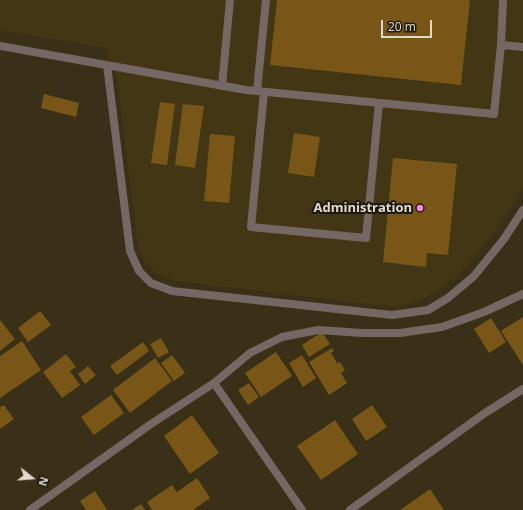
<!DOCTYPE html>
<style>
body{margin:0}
#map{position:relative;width:523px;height:510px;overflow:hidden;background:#3a2f17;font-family:"Open Sans",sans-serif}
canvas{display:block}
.north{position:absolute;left:12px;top:458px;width:40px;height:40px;-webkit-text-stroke:3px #1d180d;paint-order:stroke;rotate:107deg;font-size:11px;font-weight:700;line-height:16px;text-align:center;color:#e1dacc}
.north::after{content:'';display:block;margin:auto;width:14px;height:18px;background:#e1dacc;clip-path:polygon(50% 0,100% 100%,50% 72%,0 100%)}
.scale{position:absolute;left:381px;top:20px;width:51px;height:18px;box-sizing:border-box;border:2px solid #e1dacc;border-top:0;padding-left:5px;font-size:12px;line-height:14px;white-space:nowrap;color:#e1dacc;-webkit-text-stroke:3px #1d180d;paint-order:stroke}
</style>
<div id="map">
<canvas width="523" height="510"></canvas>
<div class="north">N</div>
<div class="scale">20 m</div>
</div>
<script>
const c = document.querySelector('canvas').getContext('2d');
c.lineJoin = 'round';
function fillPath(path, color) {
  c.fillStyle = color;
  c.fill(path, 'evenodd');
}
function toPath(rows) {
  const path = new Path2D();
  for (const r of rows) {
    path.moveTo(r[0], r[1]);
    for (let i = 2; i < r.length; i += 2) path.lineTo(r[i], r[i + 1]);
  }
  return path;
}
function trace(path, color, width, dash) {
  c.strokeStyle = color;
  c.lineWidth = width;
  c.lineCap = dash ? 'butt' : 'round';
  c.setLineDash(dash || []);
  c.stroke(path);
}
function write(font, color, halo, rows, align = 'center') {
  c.font = font + ' "Open Sans",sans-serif';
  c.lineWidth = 4;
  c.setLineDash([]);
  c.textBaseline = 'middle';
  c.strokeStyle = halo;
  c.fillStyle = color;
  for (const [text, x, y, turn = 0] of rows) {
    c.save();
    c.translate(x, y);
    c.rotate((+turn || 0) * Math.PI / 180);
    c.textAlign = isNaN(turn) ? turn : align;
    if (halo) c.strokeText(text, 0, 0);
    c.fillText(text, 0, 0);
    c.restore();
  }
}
const built = toPath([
 [0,0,523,0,523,189,495,231,466,268,441,289,422,300,393,307,176,281,156,273,145,261,138,246,116,75,106,48,0,30]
]);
const building = toPath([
 [277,0,470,0,461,85,270,65],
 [44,94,79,103,76,117,41,108],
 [160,102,175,104,167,165,151,163],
 [183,104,204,106,195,168,175,165],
 [294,133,320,137,314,177,288,173],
 [210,134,235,136,229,203,204,201],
 [393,158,457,164,448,255,427,253,426,267,383,262],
 [40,311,51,325,28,342,18,328],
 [523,317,523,365,501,331],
 [491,318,506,342,489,353,474,329],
 [0,320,15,339,0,351],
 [322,332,330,344,309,357,302,345],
 [161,338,169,352,158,358,150,344],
 [22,341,41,370,0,398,0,356],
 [143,342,149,351,117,375,110,366],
 [332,348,334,351,331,353,337,363,340,362,345,370,341,373,347,383,329,395,309,362],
 [276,352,292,376,261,397,245,373],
 [66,354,76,367,70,371,80,385,62,398,43,372],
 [172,355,185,373,174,381,161,363],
 [302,355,316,378,303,387,289,363],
 [155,358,172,381,130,413,113,390],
 [88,366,96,375,85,384,78,374],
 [249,383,259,397,248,405,238,390],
 [111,395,124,413,94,435,81,417],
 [4,405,14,419,0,429,0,407],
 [372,405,387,427,366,441,352,419],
 [192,415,219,453,190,474,164,436],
 [335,420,358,454,321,480,297,446],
 [197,478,210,498,193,510,152,510,147,502,172,485,177,492],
 [430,489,444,510,400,510],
 [95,491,107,510,86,510,80,501],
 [141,504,145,510,132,510]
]);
const lane = toPath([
 [501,45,523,47],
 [0,46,246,90,494,114,501,45,503,0],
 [107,65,130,251,139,271,151,283,172,291,392,315,428,310,448,298,474,276,504,239,523,210],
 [257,91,266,0],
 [264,92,251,227,366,238,379,103]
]);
const street = toPath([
 [222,86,230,0],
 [214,383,250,353,282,337,318,330,362,333,400,333,442,327,484,312,523,294],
 [30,510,151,424,214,383,302,510],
 [350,510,485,413,523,389]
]);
const markers = [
 [420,208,4,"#fe86e0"]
];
const poiNames = [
 ["Administration",412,208]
];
fillPath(built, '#433615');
fillPath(building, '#785618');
trace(lane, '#756763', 8);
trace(street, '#756763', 8);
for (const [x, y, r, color] of markers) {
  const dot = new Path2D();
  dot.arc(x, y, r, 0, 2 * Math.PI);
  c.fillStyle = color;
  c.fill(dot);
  trace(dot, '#1d180d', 1.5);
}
write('bold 13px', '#e1dacc', '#1d180d', poiNames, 'right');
</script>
